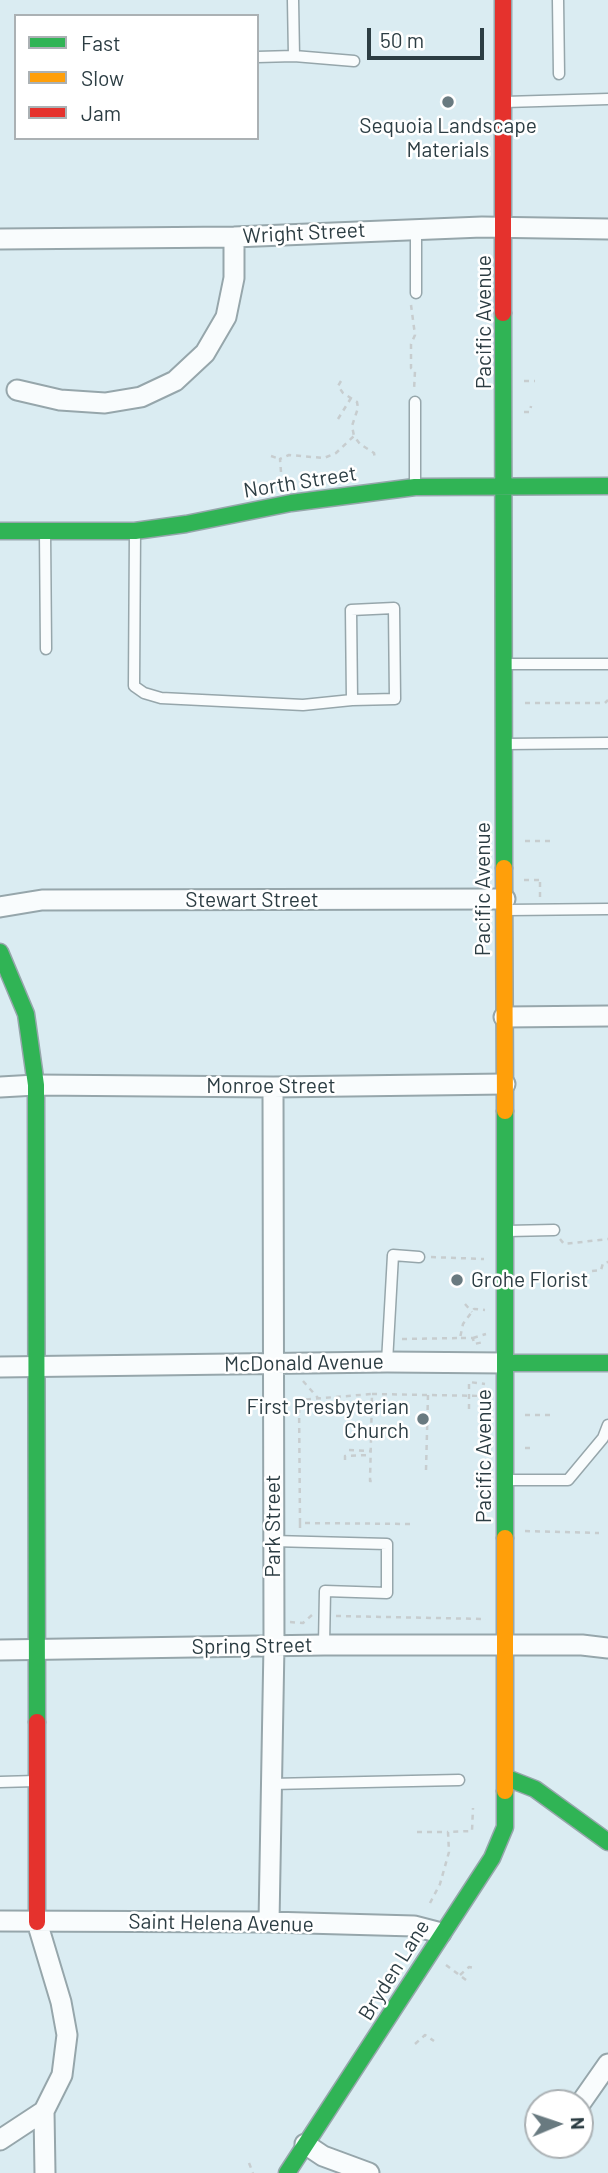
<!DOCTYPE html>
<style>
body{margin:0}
#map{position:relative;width:608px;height:2173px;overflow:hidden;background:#daecf2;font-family:Barlow,sans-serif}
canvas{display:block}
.legend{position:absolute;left:14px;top:14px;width:245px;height:126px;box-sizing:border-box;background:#fff;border:2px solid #abb1b4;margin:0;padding:9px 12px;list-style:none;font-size:21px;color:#2c3d43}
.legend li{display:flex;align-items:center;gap:14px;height:35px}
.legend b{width:35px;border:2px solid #abb1b4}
.north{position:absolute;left:524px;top:2089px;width:70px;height:70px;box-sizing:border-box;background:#fff;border:2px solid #abb1b4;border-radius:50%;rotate:88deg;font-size:19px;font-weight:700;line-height:28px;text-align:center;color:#2c3d43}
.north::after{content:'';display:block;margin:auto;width:24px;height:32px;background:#697a80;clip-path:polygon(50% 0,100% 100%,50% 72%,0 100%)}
.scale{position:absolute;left:367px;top:28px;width:117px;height:32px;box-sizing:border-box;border:4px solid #2c3d43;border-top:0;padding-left:9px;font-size:21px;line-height:24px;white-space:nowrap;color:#2c3d43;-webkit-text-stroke:5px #fff;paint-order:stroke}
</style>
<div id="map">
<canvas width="608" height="2173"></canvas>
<ul class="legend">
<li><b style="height:9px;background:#30b455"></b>Fast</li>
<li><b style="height:9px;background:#ff9f0a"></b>Slow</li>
<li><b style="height:9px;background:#e5322d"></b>Jam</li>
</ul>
<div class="north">N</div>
<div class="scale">50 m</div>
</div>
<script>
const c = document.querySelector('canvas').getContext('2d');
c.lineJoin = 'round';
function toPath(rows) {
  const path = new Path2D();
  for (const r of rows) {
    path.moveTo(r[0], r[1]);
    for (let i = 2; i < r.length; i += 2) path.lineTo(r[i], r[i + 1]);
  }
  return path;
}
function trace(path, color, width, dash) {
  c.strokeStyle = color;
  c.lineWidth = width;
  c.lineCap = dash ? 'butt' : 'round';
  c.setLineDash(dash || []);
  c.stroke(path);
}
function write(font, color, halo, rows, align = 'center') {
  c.font = font + ' Barlow,sans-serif';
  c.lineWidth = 5;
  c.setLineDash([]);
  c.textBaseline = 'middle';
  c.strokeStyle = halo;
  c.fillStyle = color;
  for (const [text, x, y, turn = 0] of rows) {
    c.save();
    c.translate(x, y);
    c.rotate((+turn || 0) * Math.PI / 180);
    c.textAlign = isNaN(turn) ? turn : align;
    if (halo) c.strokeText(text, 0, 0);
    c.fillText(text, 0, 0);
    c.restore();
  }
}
const path = toPath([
 [411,305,415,335,411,344,411,368,415,371,414,390],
 [341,381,338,386,343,393,357,402,358,408,352,426,354,436],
 [524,381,535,381],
 [524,412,530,412,531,406],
 [338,419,351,398],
 [271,456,280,459],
 [281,472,280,459,289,455,324,458,336,453,354,436,360,444,374,453,375,459],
 [525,703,605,703,608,700],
 [525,841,552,841],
 [524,880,542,880],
 [540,897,540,880],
 [560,1239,564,1244,608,1239],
 [431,1257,484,1259],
 [592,1271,601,1270,603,1263,608,1262],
 [465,1304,472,1312],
 [461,1338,473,1338,474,1344,484,1342],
 [473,1338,486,1334],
 [402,1339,460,1338,463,1324,474,1309,485,1310],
 [303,1381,318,1398],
 [372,1394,484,1396],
 [469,1409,469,1382,485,1384],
 [525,1415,555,1415],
 [525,1448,535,1448],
 [349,1450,371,1451],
 [345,1460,345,1456,370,1455],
 [426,1470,428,1395],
 [300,1523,299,1400,372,1394,370,1481,373,1481],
 [300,1528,300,1523,414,1524],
 [525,1531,599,1533],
 [336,1616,486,1619],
 [290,1622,303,1623,312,1615],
 [417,1832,448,1832],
 [430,1903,440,1884,449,1852,448,1832,472,1831,473,1808],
 [446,1965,466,1980],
 [460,1975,469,1967,475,1968],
 [415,2044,425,2035,434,2041],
 [249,2163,253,2173]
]);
const lane = toPath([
 [558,0,559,74],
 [294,56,354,61],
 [257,57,294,56,293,0],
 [505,102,608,99],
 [416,293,416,229],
 [415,402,415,486],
 [135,531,134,686,144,693,161,698,303,705,352,700,395,699,394,608,351,610,352,700],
 [45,532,46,649],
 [505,664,608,664],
 [505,744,608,743],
 [507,910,608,909],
 [507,1231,554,1230],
 [387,1362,393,1255,419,1257],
 [506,1480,568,1480,603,1438,608,1425],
 [273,1541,387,1544,387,1593,325,1591,324,1645],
 [0,1782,36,1781],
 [271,1784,459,1780]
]);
const street = toPath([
 [0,239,234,237,482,227,608,229],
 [17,390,60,400,105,403,141,397,175,381,205,353,226,317,234,278,234,237],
 [0,907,42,900,505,899],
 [504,1017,608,1016],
 [0,1087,36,1085,273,1087,505,1084],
 [0,1367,387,1362,505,1363],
 [0,1650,324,1645,582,1645,608,1648],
 [0,1921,269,1922,414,1926,441,1933],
 [269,1922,274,1645,273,1087],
 [580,2104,608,2064],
 [44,2111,45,2173],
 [0,2140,44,2111,62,2075,67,2035,61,2002,37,1922],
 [305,2144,323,2156,369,2173]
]);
const fast = toPath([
 [503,313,504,868],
 [0,531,135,531,186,524,291,503,415,487,608,486],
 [0,952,26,1014,36,1085,37,1722],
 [505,1111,505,1538],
 [505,1363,608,1363],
 [507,1778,535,1789,608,1842],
 [287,2173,492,1858,505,1827,505,1791]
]);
const slow = toPath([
 [504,868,505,1111],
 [505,1791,505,1538]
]);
const jam = toPath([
 [503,0,503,313],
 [37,1922,37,1722]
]);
const markers = [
 [448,102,7,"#697a80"],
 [457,1280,7,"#697a80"],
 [423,1419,7,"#697a80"]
];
const poiNames = [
 ["Sequoia Landscape",448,126],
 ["Materials",448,150],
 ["Grohe Florist",471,1280,"left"],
 ["First Presbyterian",409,1407,"right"],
 ["Church",409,1431,"right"]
];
const streetNames = [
 ["Wright Street",304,233,-3],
 ["Pacific Avenue",484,322,-90],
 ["North Street",300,482,-9],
 ["Pacific Avenue",483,889,-90],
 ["Stewart Street",252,900],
 ["Monroe Street",271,1086],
 ["McDonald Avenue",304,1363,-1],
 ["Pacific Avenue",484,1456,-90],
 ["Park Street",273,1526,-90],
 ["Spring Street",252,1646,-1],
 ["Saint Helena Avenue",221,1923,1],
 ["Bryden Lane",394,1970,-58]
];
trace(lane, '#96a6ab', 13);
trace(street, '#96a6ab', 23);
trace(fast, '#96a6ab', 19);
trace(slow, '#96a6ab', 19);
trace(jam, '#96a6ab', 19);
trace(path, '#c7cdcf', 2.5, [5, 5]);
trace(lane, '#f9fcfd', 10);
trace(street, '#f9fcfd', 19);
trace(fast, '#30b455', 16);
trace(slow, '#ff9f0a', 16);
trace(jam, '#e5322d', 16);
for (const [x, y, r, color] of markers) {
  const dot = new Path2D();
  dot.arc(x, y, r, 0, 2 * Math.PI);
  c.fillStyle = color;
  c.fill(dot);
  trace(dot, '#fff', 2.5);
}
write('21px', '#2c3d43', '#fff', poiNames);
write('21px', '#2c3d43', '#fff', streetNames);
</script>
